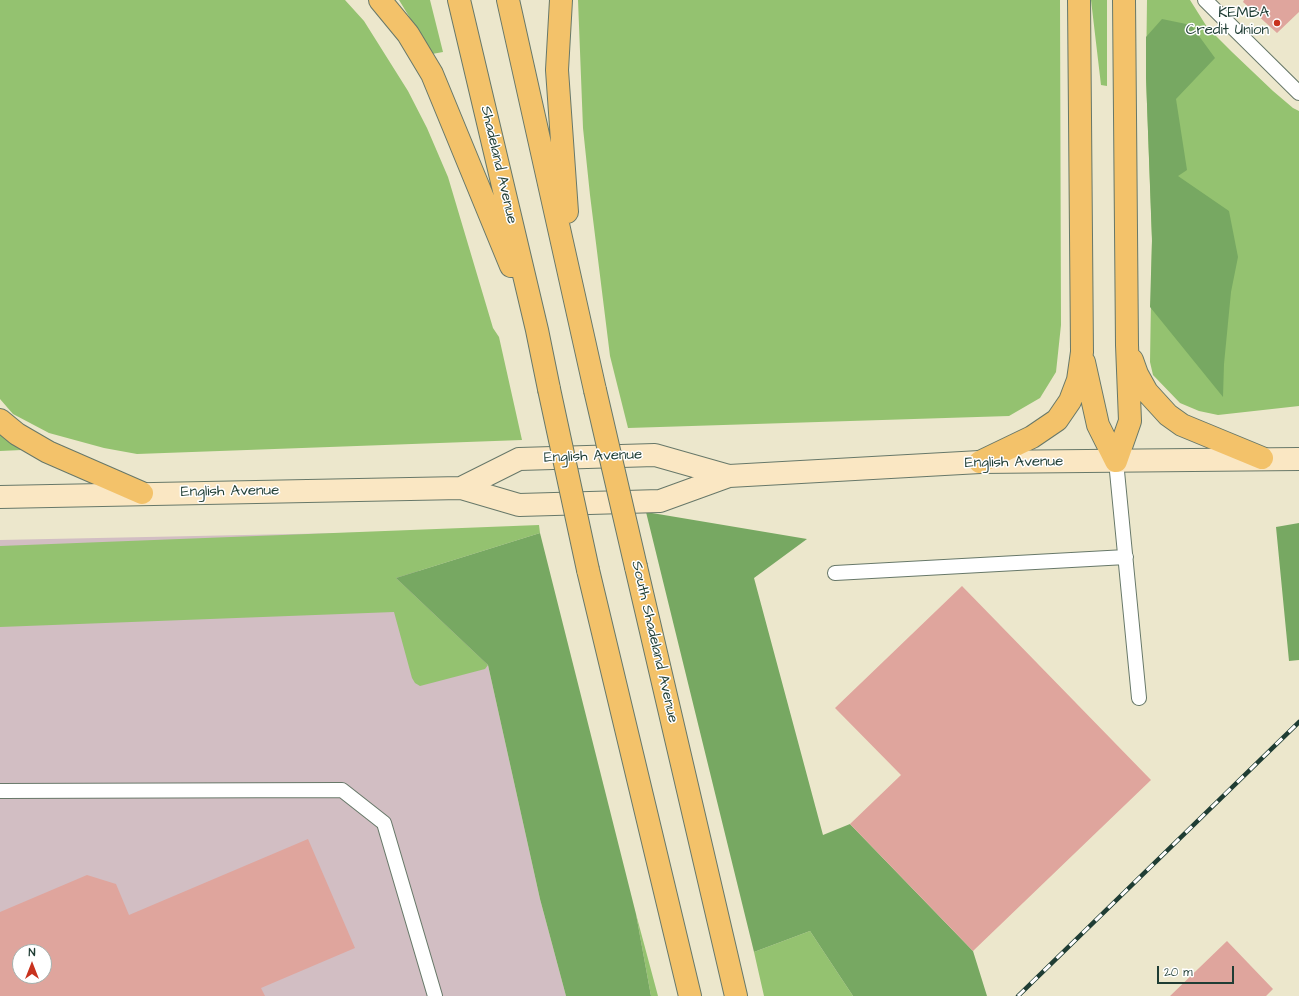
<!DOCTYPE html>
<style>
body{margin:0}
#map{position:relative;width:1299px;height:996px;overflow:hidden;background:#ece7cc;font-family:"Architects Daughter",sans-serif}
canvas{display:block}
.north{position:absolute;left:12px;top:944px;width:40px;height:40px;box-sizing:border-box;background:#fff;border:1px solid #a5b1ae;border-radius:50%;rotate:0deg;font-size:11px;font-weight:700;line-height:16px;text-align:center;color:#1f3d34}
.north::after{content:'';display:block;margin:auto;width:14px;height:18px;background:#c8321e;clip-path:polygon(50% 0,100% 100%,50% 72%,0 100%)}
.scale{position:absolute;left:1157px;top:966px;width:77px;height:18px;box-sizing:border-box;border:2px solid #1f3d34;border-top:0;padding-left:5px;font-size:12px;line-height:14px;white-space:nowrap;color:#1f3d34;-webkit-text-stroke:3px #fff;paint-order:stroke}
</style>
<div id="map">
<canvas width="1299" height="996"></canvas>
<div class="north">N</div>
<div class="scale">20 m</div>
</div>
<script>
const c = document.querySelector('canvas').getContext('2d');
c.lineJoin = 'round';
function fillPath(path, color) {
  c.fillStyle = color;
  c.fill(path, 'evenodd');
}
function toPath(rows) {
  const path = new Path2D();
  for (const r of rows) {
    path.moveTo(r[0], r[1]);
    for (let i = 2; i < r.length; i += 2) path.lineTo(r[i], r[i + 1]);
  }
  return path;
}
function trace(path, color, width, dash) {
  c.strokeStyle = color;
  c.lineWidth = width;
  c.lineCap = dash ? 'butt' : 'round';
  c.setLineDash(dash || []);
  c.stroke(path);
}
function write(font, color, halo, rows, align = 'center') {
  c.font = font + ' "Architects Daughter",sans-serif';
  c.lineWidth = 3;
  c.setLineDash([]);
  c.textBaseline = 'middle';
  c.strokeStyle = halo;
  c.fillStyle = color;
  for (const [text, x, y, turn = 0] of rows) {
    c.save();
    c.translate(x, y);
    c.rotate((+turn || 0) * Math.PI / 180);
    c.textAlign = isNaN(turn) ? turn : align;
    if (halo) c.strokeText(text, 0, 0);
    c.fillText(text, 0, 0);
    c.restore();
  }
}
const industrial = toPath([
 [391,532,488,665,540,899,566,996,0,996,0,540],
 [20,952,44,952,44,976,20,976]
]);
const green = toPath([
 [0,0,345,0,364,21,408,91,427,128,448,177,493,328,499,337,522,440,137,454,104,448,49,433,13,414,0,399],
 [399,0,430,0,443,52,432,54],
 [578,0,1060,0,1061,325,1056,372,1040,398,1009,416,628,428,610,356,590,195,583,128],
 [1091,0,1107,0,1107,86,1101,85],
 [1147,0,1190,0,1207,27,1232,52,1273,91,1293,108,1299,111,1299,406,1218,415,1199,411,1180,403,1153,375,1150,362,1152,238,1146,77],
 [0,433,22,450,0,451],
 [539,525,540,533,396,578,488,665,485,669,420,686,415,683,412,678,394,612,0,627,0,546],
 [636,914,658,996,651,996],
 [810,931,853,996,764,996,754,952]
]);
const forest = toPath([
 [1162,19,1191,25,1215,58,1176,99,1187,170,1178,176,1229,211,1238,257,1231,292,1224,364,1223,397,1150,307,1152,241,1146,77,1146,37],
 [646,512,807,539,754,578,823,835,850,824,973,951,987,996,853,996,810,931,754,952],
 [1299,523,1299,660,1289,661,1276,527],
 [540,533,636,914,651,996,566,996,540,899,488,665,396,578]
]);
const building = toPath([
 [1244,0,1299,0,1299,12,1277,33,1243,2],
 [962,586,1151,780,973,951,850,824,901,775,835,708],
 [308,839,355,948,261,988,265,996,0,996,0,912,87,875,116,884,129,915],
 [20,952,44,952,44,976,20,976],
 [1227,941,1273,989,1266,996,1170,996]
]);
const lane = toPath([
 [1205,0,1299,93],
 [1116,461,1139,698],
 [835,573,1126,557],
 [0,791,342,790,384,823,435,996]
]);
const secondary = toPath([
 [461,488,519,459,655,455,729,476],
 [0,497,461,488,519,505,660,501,729,476,980,462,1299,459]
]);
const highway = toPath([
 [380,0,408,34,432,74,511,266],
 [459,0,537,330,549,389],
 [508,0,595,390],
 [561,0,557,70,567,212],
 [1132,360,1137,374,1147,392,1168,415,1182,425,1262,458],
 [1084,362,1098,425,1116,461],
 [0,420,17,434,48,452,142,493],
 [1116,461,1130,421,1127,345,1124,0],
 [980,462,1032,437,1057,420,1070,401,1078,380,1082,352,1079,0],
 [636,567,736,996],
 [588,570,690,996]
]);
const rail = toPath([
 [1018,996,1299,722]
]);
const highwayBridge = toPath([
 [549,389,588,570],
 [595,390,636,567]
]);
const markers = [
 [1277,23,4,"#c8321e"]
];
const poiNames = [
 ["KEMBA",1269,14],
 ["Credit Union",1269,31]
];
const streetNames = [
 ["Shadeland Avenue",498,165,77],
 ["English Avenue",593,457,-2],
 ["English Avenue",1014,463,-1],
 ["English Avenue",230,492,-1],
 ["South Shadeland Avenue",654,642,77]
];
fillPath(industrial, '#d2bec3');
fillPath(green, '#94c270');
fillPath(forest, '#77a862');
fillPath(building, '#dfa59d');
trace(lane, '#677869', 16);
trace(secondary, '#677869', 24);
trace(highway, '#677869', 24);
trace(lane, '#fff', 14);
trace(secondary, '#fae7c3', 22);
trace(highway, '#f3c26a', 22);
trace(rail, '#1f3d34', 4.5);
trace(rail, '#fff', 3, [9]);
trace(highwayBridge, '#677869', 24, []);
trace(highwayBridge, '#f3c26a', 22);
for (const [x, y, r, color] of markers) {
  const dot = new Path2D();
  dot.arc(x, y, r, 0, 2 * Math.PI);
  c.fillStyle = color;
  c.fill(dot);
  trace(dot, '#fff', 1.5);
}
write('15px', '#1f3d34', '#fff', poiNames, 'right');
write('15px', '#1f3d34', '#fff', streetNames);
</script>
